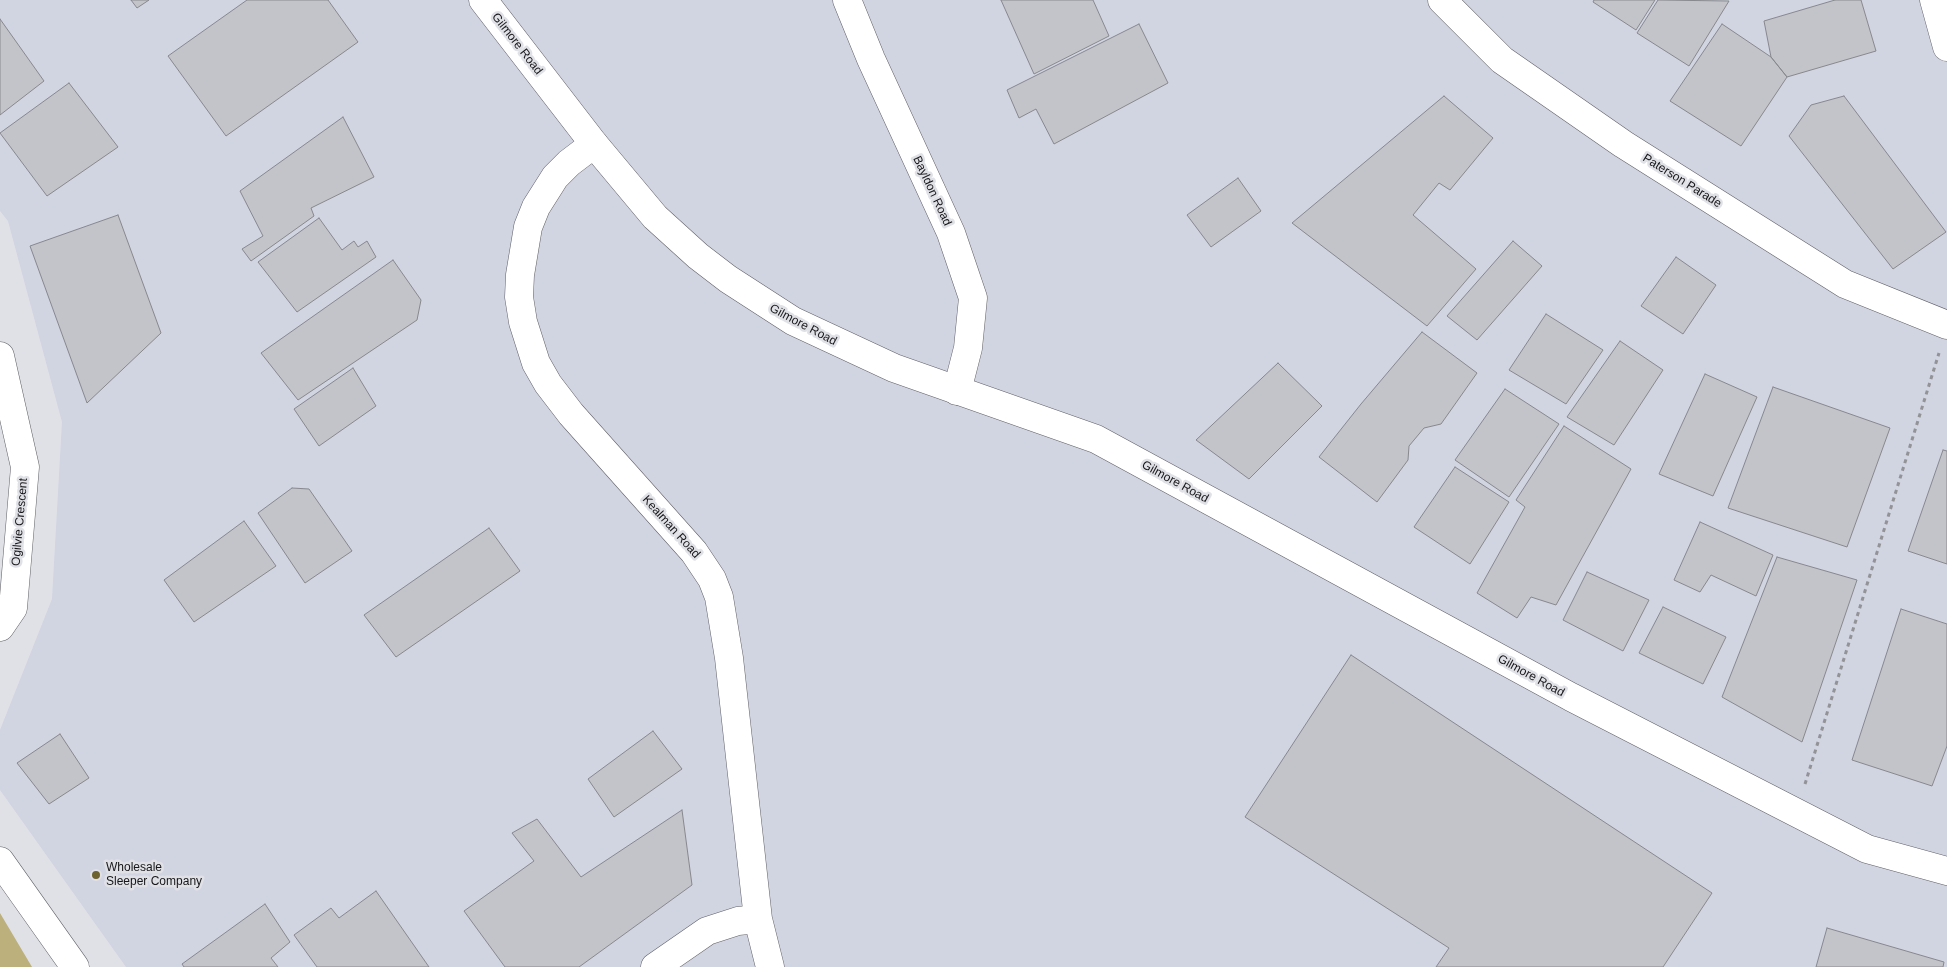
<!DOCTYPE html>
<style>
body{margin:0}
canvas{display:block;background:#e0e1e7}
</style>
<canvas width="1947" height="967"></canvas>
<script>
const c = document.querySelector('canvas').getContext('2d');
c.lineJoin = 'round';
function fillPath(path, color) {
  c.fillStyle = color;
  c.fill(path, 'evenodd');
}
function toPath(rows) {
  const path = new Path2D();
  for (const r of rows) {
    path.moveTo(r[0], r[1]);
    for (let i = 2; i < r.length; i += 2) path.lineTo(r[i], r[i + 1]);
  }
  return path;
}
function trace(path, color, width, dash) {
  c.strokeStyle = color;
  c.lineWidth = width;
  c.lineCap = dash ? 'butt' : 'round';
  c.setLineDash(dash || []);
  c.stroke(path);
}
function write(font, color, halo, rows, align = 'center') {
  c.font = font + ' Helvetica,sans-serif';
  c.lineWidth = 5;
  c.setLineDash([]);
  c.textBaseline = 'middle';
  c.strokeStyle = halo;
  c.fillStyle = color;
  for (const [text, x, y, turn = 0] of rows) {
    c.save();
    c.translate(x, y);
    c.rotate((+turn || 0) * Math.PI / 180);
    c.textAlign = isNaN(turn) ? turn : align;
    if (halo) c.strokeText(text, 0, 0);
    c.fillText(text, 0, 0);
    c.restore();
  }
}
const built = toPath([
 [0,0,1947,0,1947,967,126,967,0,790,0,730,52,599,62,422,8,221,0,211]
]);
const green = toPath([
 [0,913,32,967,0,967]
]);
const building = toPath([
 [131,0,149,0,137,8,131,0],
 [247,0,328,0,358,42,226,136,168,56,247,0],
 [1001,0,1093,0,1109,36,1034,74,1001,0],
 [1594,0,1655,0,1636,30,1593,2,1594,0],
 [1658,0,1729,1,1689,66,1637,33,1658,0],
 [1835,0,1861,0,1876,51,1787,77,1771,57,1764,21,1835,0],
 [0,19,44,81,0,115,0,19],
 [1139,24,1168,83,1054,144,1036,109,1019,118,1007,90,1139,24],
 [1722,24,1771,57,1787,77,1741,146,1670,101,1722,24],
 [69,83,118,147,47,196,0,133,69,83],
 [1444,96,1493,138,1450,190,1439,183,1413,215,1476,269,1427,326,1292,223,1444,96],
 [1844,96,1946,232,1893,269,1789,136,1811,105,1844,96],
 [343,117,374,177,311,208,314,216,251,261,242,249,263,236,240,191,343,117],
 [1238,178,1261,211,1211,247,1187,215,1238,178],
 [118,215,161,333,87,403,30,246,118,215],
 [319,218,342,250,354,241,358,247,367,241,376,257,297,312,258,262,319,218],
 [1513,241,1542,266,1477,340,1447,316,1513,241],
 [1676,257,1716,285,1683,334,1641,306,1676,257],
 [393,260,421,300,417,320,298,400,261,353,393,260],
 [1546,314,1603,350,1566,404,1509,370,1546,314],
 [1422,332,1477,373,1441,424,1424,428,1409,446,1408,460,1377,502,1319,457,1361,404,1422,332],
 [1620,341,1663,370,1614,445,1567,417,1620,341],
 [1278,363,1322,406,1249,479,1196,440,1278,363],
 [353,368,376,406,319,446,294,409,353,368],
 [1705,374,1757,397,1713,496,1659,474,1705,374],
 [1773,387,1890,428,1847,547,1728,508,1773,387],
 [1505,389,1559,424,1509,497,1455,460,1505,389],
 [1564,426,1631,469,1556,605,1531,597,1517,618,1477,593,1525,507,1516,500,1564,426],
 [1943,450,1947,451,1947,564,1908,551,1943,450],
 [1455,467,1509,502,1470,564,1414,527,1455,467],
 [292,488,309,489,352,551,305,583,258,513,292,488],
 [244,521,276,566,194,622,164,580,244,521],
 [1700,522,1773,555,1756,596,1711,575,1700,592,1674,580,1700,522],
 [489,528,520,571,396,657,364,615,489,528],
 [1777,557,1857,580,1802,742,1722,697,1777,557],
 [1587,572,1649,600,1623,651,1563,620,1587,572],
 [1663,607,1726,637,1703,684,1639,653,1663,607],
 [1901,609,1947,624,1947,746,1932,786,1852,760,1901,609],
 [1351,655,1712,893,1663,967,1436,967,1449,948,1245,817,1351,655],
 [653,731,682,769,614,817,588,779,653,731],
 [60,734,89,778,49,804,17,763,60,734],
 [682,810,692,885,579,967,505,967,464,911,534,861,512,833,537,819,581,877,682,810],
 [376,891,429,967,317,967,294,935,331,908,339,918,376,891],
 [265,904,290,942,271,958,278,967,184,967,182,964,265,904],
 [1827,928,1944,962,1943,967,1816,967,1827,928]
]);
const path = toPath([
 [1805,784,1939,353]
]);
const street = toPath([
 [847,0,871,59,951,233,973,298,968,348,957,391],
 [1442,0,1502,60,1623,144,1845,284,1947,325],
 [1934,0,1947,47],
 [594,144,569,163,555,177,536,207,528,227,520,275,519,297,523,322,536,363,548,384,571,414,694,552,712,579,719,597,729,658,758,919,770,967],
 [0,356,25,467,13,608,0,627],
 [0,861,75,967],
 [655,967,707,931,738,921,758,919]
]);
const secondary = toPath([
 [483,0,594,144,655,217,698,256,728,279,793,321,894,368,1096,439,1571,697,1867,849,1947,871]
]);
const markers = [
 [96,875,5,"#6e622f"]
];
const streetNames = [
 ["Gilmore Road",517,44,52],
 ["Paterson Parade",1682,181,32],
 ["Bayldon Road",932,191,65],
 ["Gilmore Road",803,325,28],
 ["Gilmore Road",1175,482,29],
 ["Ogilvie Crescent",20,522,-85],
 ["Kealman Road",671,527,48],
 ["Gilmore Road",1531,676,29]
];
const poiNames = [
 ["Wholesale",106,868],
 ["Sleeper Company",106,882]
];
fillPath(built, '#d1d4e1');
fillPath(green, '#bcb07d');
fillPath(building, '#c3c4ca');
trace(building, '#88898f', 1);
trace(street, '#606167', 29);
trace(secondary, '#606167', 29);
trace(path, '#929397', 3, [4, 4]);
trace(street, '#fff', 28);
trace(secondary, '#fff', 28);
for (const [x, y, r, color] of markers) {
  const dot = new Path2D();
  dot.arc(x, y, r, 0, 2 * Math.PI);
  c.fillStyle = color;
  c.fill(dot);
  trace(dot, '#e0e1e7', 2);
}
write('12px', '#171719', '#e0e1e7', streetNames);
write('12px', '#171719', '#e0e1e7', poiNames, 'left');
</script>
